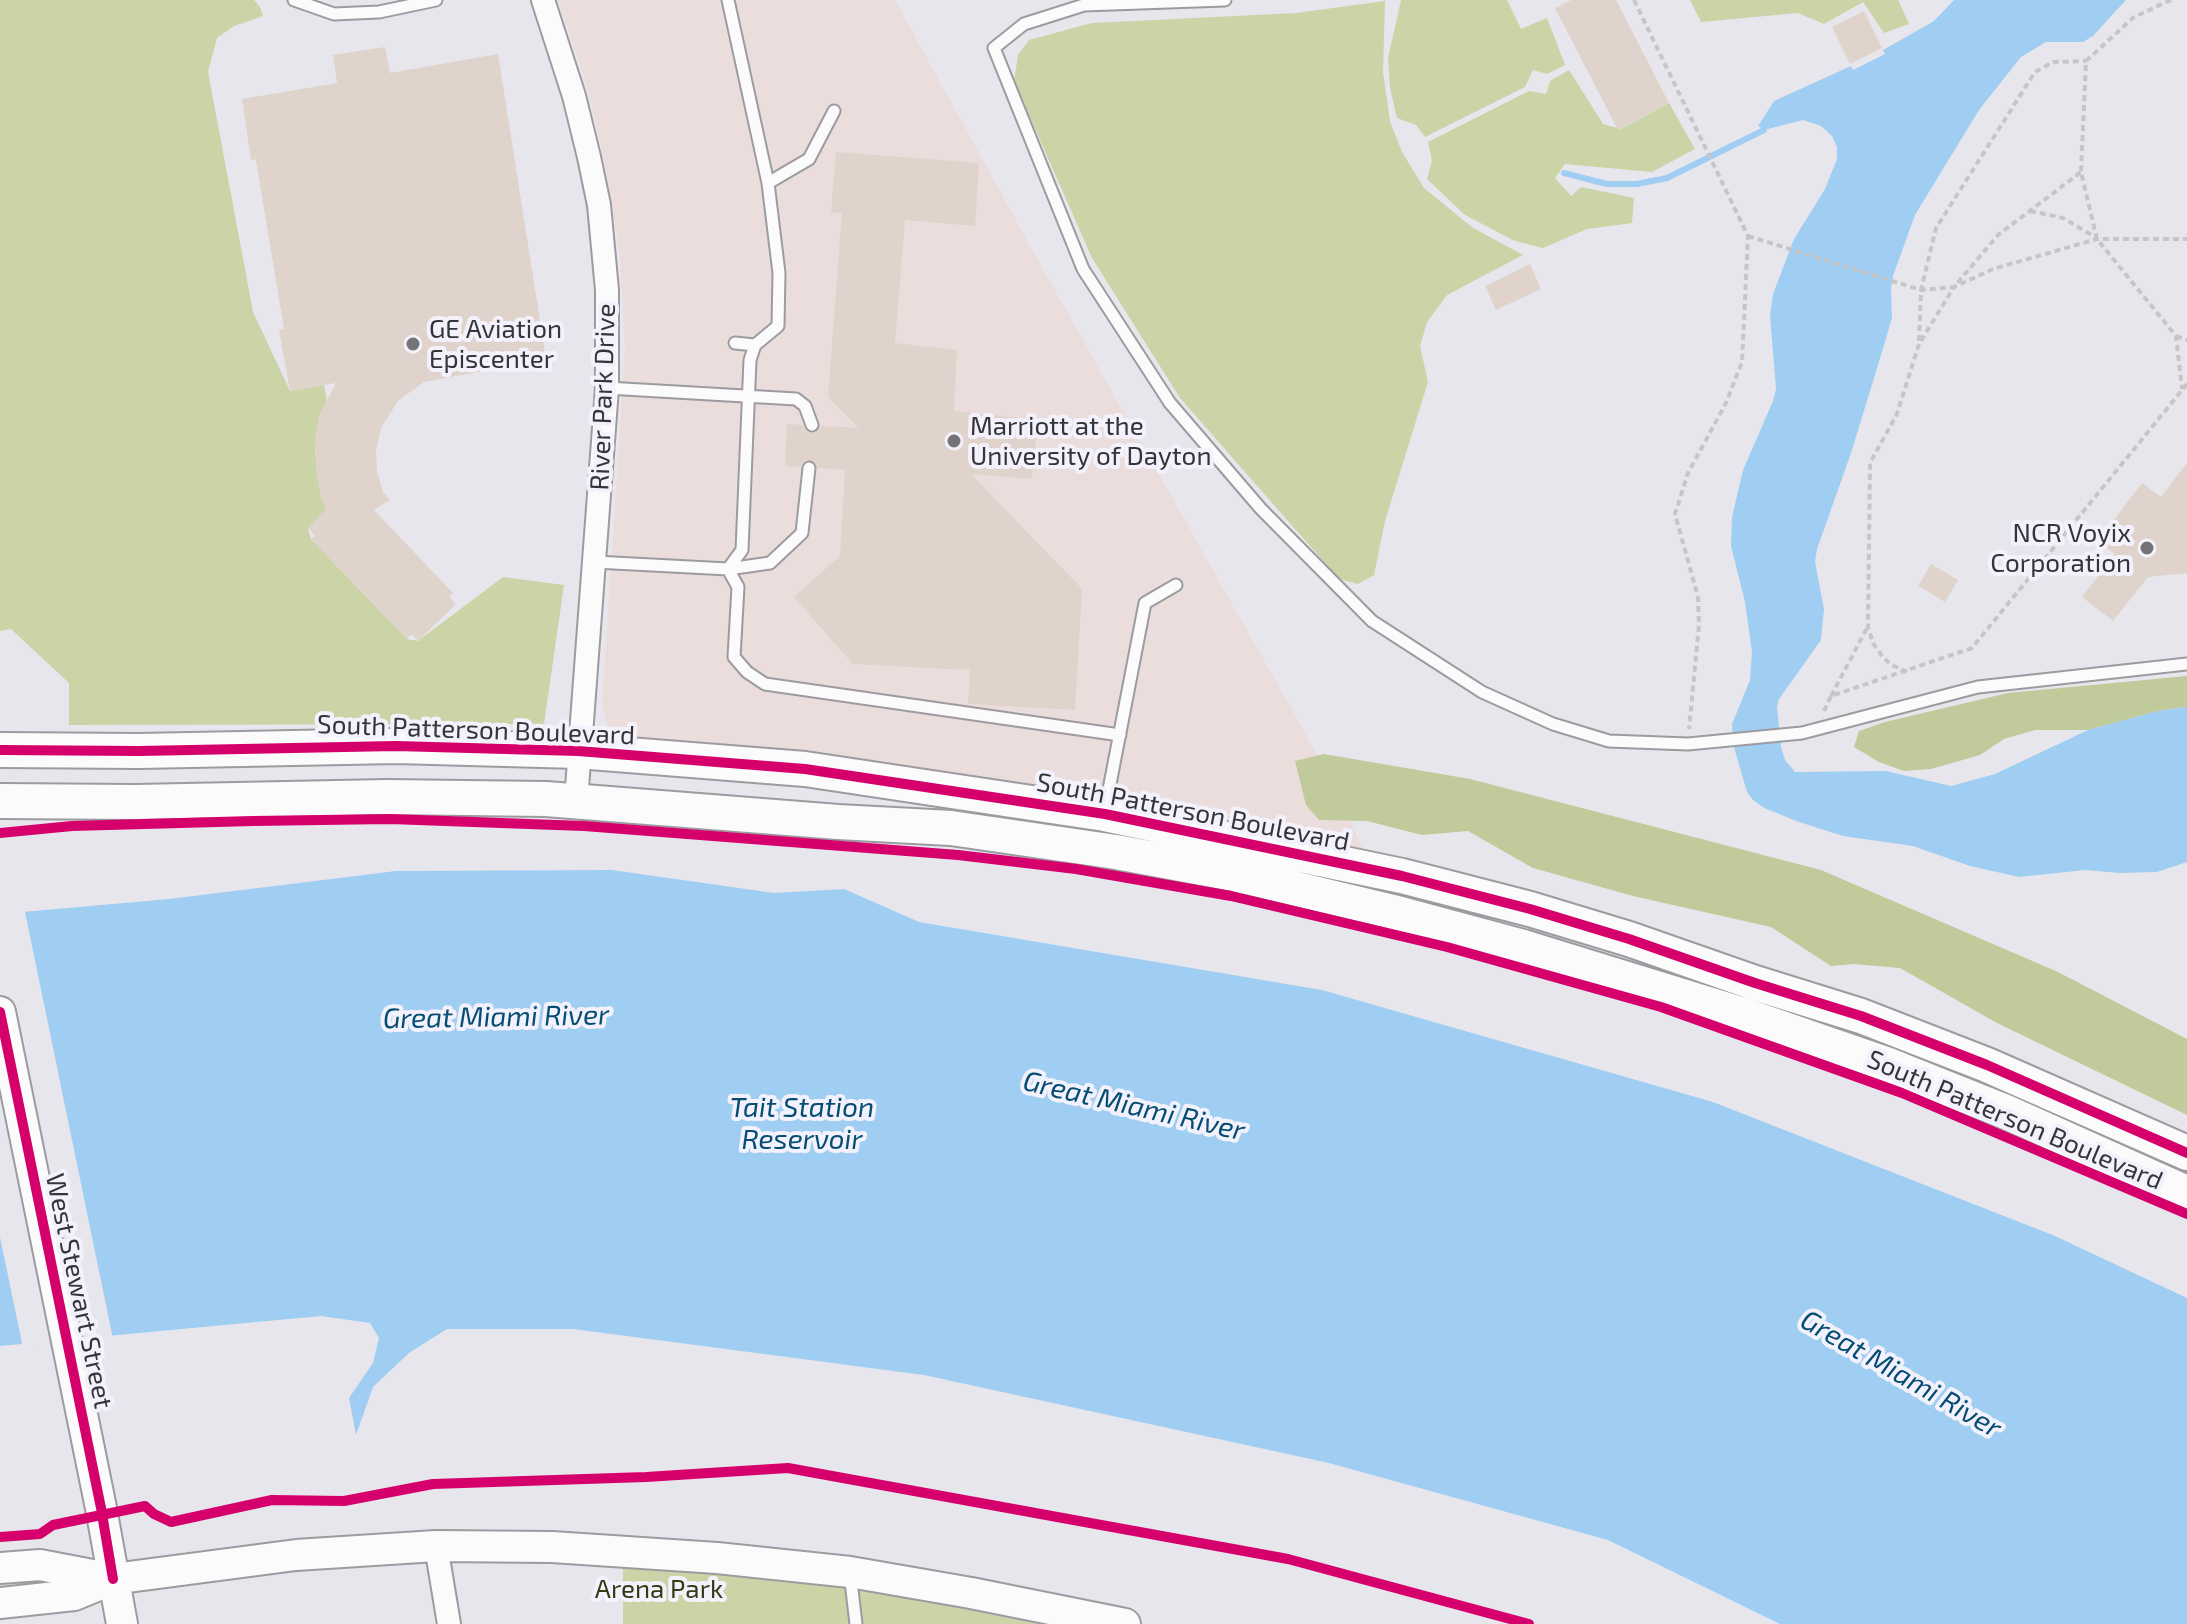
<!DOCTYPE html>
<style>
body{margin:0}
canvas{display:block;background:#e7e6ec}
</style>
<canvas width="2187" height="1624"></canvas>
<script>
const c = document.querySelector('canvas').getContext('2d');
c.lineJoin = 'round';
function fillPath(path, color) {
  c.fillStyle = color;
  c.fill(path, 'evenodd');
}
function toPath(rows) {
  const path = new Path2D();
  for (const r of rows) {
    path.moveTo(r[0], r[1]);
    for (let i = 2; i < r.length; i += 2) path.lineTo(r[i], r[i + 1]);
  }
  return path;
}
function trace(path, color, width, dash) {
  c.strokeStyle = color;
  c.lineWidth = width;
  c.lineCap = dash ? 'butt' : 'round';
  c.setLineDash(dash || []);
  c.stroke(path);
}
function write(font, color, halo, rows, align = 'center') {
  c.font = font + ' "Exo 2",sans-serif';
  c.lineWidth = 8;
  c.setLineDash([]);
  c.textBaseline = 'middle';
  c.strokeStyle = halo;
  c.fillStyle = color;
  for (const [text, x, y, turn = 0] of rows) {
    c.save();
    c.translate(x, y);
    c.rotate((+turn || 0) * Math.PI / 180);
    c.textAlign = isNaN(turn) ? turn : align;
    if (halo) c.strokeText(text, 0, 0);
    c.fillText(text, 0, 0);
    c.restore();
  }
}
const commercial = toPath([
 [558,0,895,0,1049,280,1334,784,1368,861,632,743,617,733,607,723,602,704,625,349,620,255,604,160,587,86]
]);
const green = toPath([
 [0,0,254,0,260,7,263,16,234,26,217,38,208,72,253,312,290,391,324,385,327,401,319,416,315,453,326,509,308,528,311,539,407,639,418,641,503,577,564,585,544,724,69,725,69,683,11,629,0,631],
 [1401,0,1507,0,1521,29,1547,18,1565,65,1547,74,1533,70,1525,87,1425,137,1416,125,1397,118,1390,88,1388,58],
 [1690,0,1898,0,1909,24,1884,33,1863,2,1824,24,1798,13,1701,22],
 [1385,1,1383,72,1390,121,1402,152,1424,188,1473,228,1523,255,1447,295,1427,322,1420,346,1428,382,1385,521,1374,575,1358,584,1339,579,1180,398,1092,258,1014,81,1018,55,1029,40,1092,23,1296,13],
 [1569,70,1603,124,1621,129,1669,103,1695,149,1652,172,1565,164,1555,178,1571,196,1581,187,1634,198,1632,223,1587,229,1543,248,1515,241,1465,215,1427,179,1432,161,1428,142,1529,91,1546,94,1550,81],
 [623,1552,1125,1624,623,1624]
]);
const forest = toPath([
 [2187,676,2187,707,2158,711,2088,730,2035,730,2004,739,1980,755,1931,769,1904,771,1879,762,1854,747,1859,731,1885,722,2008,693],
 [1324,754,1470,779,1821,870,2058,972,2187,1039,2187,1115,1997,1023,1900,968,1854,964,1831,966,1771,927,1633,896,1533,868,1468,831,1422,835,1367,821,1319,820,1306,805,1295,761]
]);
const water = toPath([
 [1954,0,2126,0,2093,36,2083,42,2046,42,2021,57,1979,110,1915,215,1893,276,1891,289,1892,318,1882,352,1851,453,1817,549,1815,562,1824,609,1821,640,1779,699,1777,707,1781,747,1785,760,1795,772,1886,771,1951,786,1995,774,2088,730,2158,711,2187,707,2187,862,2157,872,2120,873,2085,870,2019,877,1970,866,1913,846,1843,836,1799,822,1764,808,1753,800,1747,792,1733,744,1732,724,1750,680,1752,652,1745,602,1731,546,1732,517,1743,470,1773,401,1776,389,1770,315,1773,294,1794,239,1825,189,1837,159,1837,147,1832,136,1821,126,1803,120,1764,130,1758,126,1774,101,1851,66,1853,70,1885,54,1883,50,1934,21],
 [612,870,774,893,844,889,919,922,1322,990,1713,1102,2055,1236,2187,1298,2187,1624,1780,1624,1608,1540,1329,1463,924,1375,573,1329,447,1329,409,1353,373,1387,356,1435,349,1398,373,1363,379,1338,370,1323,321,1316,0,1346,0,914,169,899,396,871]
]);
const pier = toPath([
 [24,907,113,1339,23,1348,0,1237,0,910]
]);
const stream = toPath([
 [1564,173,1607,184,1637,184,1667,178,1764,130]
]);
const building = toPath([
 [1571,0,1616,0,1669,103,1618,130,1555,8],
 [1864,11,1882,48,1850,64,1832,27],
 [385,47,390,73,498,54,546,359,424,382,398,401,381,428,376,451,377,471,383,492,390,500,374,510,453,593,449,597,456,604,418,641,411,634,407,639,311,539,315,536,308,528,326,509,321,498,316,469,315,439,319,416,336,383,290,391,279,330,284,329,256,160,251,160,242,99,337,83,333,55],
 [836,152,979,163,975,226,905,220,895,343,957,350,954,411,1038,420,1032,479,971,474,1082,589,1075,710,968,704,970,670,853,664,794,597,840,556,845,470,817,468,815,462,809,460,803,462,801,467,785,466,787,424,803,425,806,431,811,433,818,431,820,426,859,428,828,397,842,213,831,212],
 [1530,264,1541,289,1496,310,1485,286],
 [2187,463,2187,573,2148,577,2113,621,2082,597,2115,554,2098,541,2142,483,2161,497],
 [1931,564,1958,580,1945,602,1918,586]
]);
const path = toPath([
 [1634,0,1748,236,1742,362,1726,403,1688,473,1675,514,1698,597,1699,625,1689,729],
 [2171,0,2134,17,2086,61,2081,172,2097,239,2176,336,2182,389],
 [2030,211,2063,218,2095,237],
 [1748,236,1921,290,1954,287,1998,235,2081,172],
 [2176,336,2187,340],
 [1919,341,1921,290,1936,228,2035,72,2053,62,2086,61],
 [1907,672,1890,664,1882,656,1873,643,1868,627,1870,463,1897,414,1919,344,1954,287,1993,269,2097,239,2187,239],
 [1831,696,1867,628],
 [1824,711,1831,696,1972,648,2187,384]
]);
const service = toPath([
 [294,0,334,14,379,12,436,0],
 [1225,0,1084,5,1024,24,994,48,1083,269,1170,403,1261,509,1372,621,1482,692,1553,724,1609,741,1688,744,1802,733,1978,687,2187,664],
 [768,183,809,159,834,111],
 [735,343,755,345],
 [607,388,796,399,805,406,812,425],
 [595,562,728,569,738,587,734,657,747,672,765,684,1120,735],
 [728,569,742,550,750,360,755,345,778,326,779,273,768,183,728,0],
 [728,569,770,563,802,533,809,468],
 [1105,810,1145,603,1176,585],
 [850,1573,856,1624]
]);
const minor = toPath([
 [543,0,574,96,589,157,599,205,607,290,607,388,576,801],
 [436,1546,449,1624]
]);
const secondary = toPath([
 [0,1012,101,1508,122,1624],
 [0,1568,40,1565,113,1579],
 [0,1603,74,1595,113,1579,296,1555,436,1546,552,1547,717,1558,850,1572,971,1593,1125,1624]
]);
const primary = toPath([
 [0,750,139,751,396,746,578,751,805,769,1105,814,1402,876,1530,909,1629,939,1755,983,1861,1016,1987,1065,2187,1153],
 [0,801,135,802,387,797,546,799,838,822,951,828,1116,852,1234,874,1393,912,1523,947,1747,1016,1886,1064,2006,1112,2187,1193]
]);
const cycleway = toPath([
 [0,750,139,751,396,746,578,751,805,769,1105,814,1402,876,1530,909,1629,939,1755,983,1861,1016,1987,1065,2187,1153],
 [0,833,72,826,253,821,390,819,584,826,958,855,1076,869,1231,896,1447,947,1661,1007,1902,1093,2187,1214],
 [0,1012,101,1508,113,1579],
 [0,1537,40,1534,53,1525,145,1506,154,1514,171,1522,272,1500,344,1501,433,1484,646,1477,788,1468,1288,1559,1529,1624]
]);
const markers = [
 [413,344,8,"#737378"],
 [954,441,8,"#737378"],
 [2147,548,8,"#737378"]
];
const poiNames = [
 ["GE Aviation",429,329],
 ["Episcenter",429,359],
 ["Marriott at the",970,426],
 ["University of Dayton",970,456],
 ["NCR Voyix",2131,533,"right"],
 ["Corporation",2131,563,"right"]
];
const streetNames = [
 ["River Park Drive",603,397,-88],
 ["South Patterson Boulevard",476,730,2],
 ["South Patterson Boulevard",1193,812,11],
 ["South Patterson Boulevard",2015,1120,23],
 ["West Stewart Street",79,1291,78]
];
const parkNames = [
 ["Arena Park",659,1589]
];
const waterNames = [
 ["Great Miami River",496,1017,-1],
 ["Great Miami River",1134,1106,13],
 ["Tait Station",802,1108],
 ["Reservoir",802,1140],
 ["Great Miami River",1901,1374,30]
];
fillPath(commercial, '#ebdddc');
fillPath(green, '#cad4a6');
fillPath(forest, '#c0ca9a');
fillPath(water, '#a0cef2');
fillPath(pier, '#e7e6ec');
trace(stream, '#a0cef2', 6);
fillPath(building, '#dfd3cc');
trace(service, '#9c9ba0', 15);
trace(minor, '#9c9ba0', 26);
trace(secondary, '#9c9ba0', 34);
trace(primary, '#9c9ba0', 38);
trace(path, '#c6c6c9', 4, [6, 4]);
trace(service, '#fbfbfc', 11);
trace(minor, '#fbfbfc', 22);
trace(secondary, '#fbfbfc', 30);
trace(primary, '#fbfbfc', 34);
trace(cycleway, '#d6006c', 10);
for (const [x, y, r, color] of markers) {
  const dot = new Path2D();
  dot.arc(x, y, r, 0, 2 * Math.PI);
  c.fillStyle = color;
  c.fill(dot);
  trace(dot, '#f3f2fc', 3);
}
write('26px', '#353539', '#f3f2fc', poiNames, 'left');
write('26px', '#353539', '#f3f2fc', streetNames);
write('26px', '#343c15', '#f3f2fc', parkNames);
write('italic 28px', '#064d74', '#f3f2fc', waterNames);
</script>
